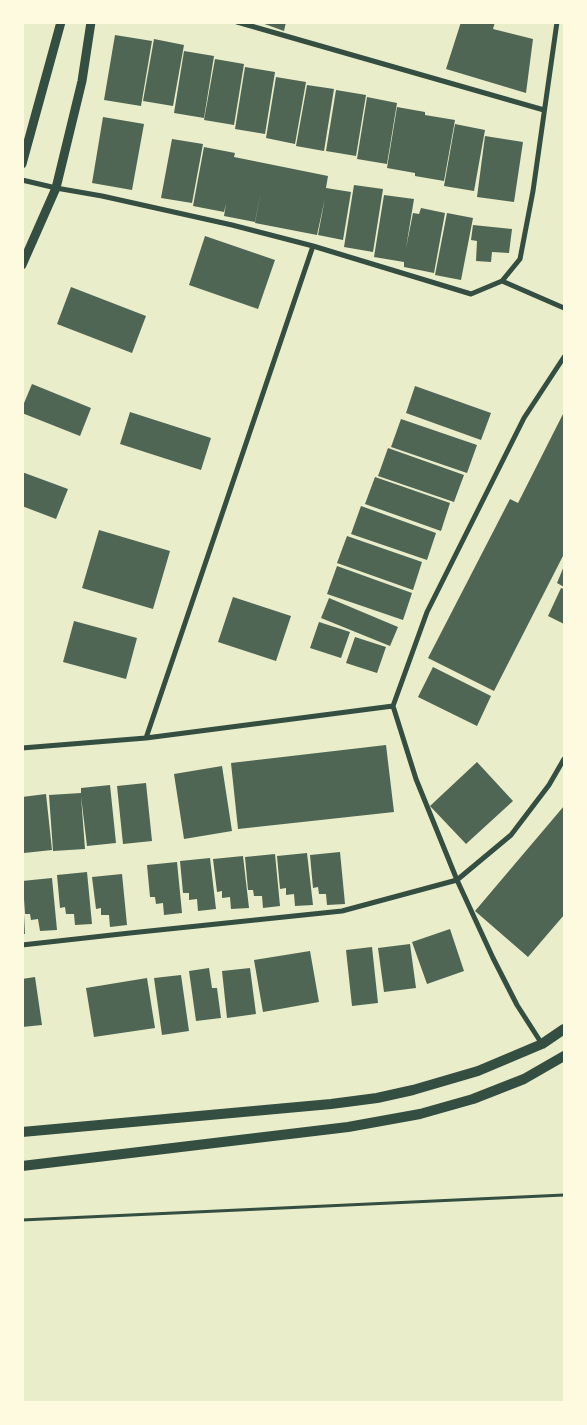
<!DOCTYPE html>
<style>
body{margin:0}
#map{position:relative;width:587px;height:1425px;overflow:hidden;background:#e9edc9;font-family:Commissioner,sans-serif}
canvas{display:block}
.frame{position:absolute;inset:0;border:24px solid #fefae0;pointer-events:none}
</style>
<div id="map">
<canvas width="587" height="1425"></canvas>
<div class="frame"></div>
</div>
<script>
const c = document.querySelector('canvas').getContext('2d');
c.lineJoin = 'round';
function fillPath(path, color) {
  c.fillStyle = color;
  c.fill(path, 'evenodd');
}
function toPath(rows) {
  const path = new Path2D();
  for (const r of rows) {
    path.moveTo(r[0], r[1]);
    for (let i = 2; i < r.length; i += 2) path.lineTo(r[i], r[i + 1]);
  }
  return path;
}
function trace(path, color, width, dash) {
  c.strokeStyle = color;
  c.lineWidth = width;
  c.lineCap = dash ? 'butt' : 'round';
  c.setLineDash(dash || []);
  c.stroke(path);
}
const building = toPath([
 [259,22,286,22,284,31],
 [461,22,495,22,493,29,533,39,526,93,446,69],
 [115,35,152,41,141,106,104,100],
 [154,39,184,45,173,106,143,101],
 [184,51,214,56,204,118,174,113],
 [215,59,244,64,234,125,204,120],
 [245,67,275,72,265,134,235,129],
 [276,77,306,82,295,144,266,138],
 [307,85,334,89,324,151,296,146],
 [336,90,366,95,356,156,326,151],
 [367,97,397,103,387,164,357,159],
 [397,107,425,112,425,115,455,120,444,181,415,176,415,173,387,168],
 [103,117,144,124,132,190,92,183],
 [455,124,485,130,474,191,444,186],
 [485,136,523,142,514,202,477,197],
 [172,139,203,144,192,203,161,198],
 [204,147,235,153,234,157,328,176,326,188,351,192,343,240,318,235,325,198,317,235,255,223,261,190,255,222,224,216,226,204,224,212,193,206],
 [354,185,383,189,373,252,344,247],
 [384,195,414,199,406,248,413,213,419,214,421,208,445,213,434,273,404,267,404,262,374,257],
 [447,213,473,218,461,280,435,275],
 [473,225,512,229,509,253,492,252,491,262,476,261,477,241,471,240],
 [205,236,275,260,258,309,189,285],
 [71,287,146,316,132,353,57,324],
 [32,384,91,408,80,436,22,413,22,408],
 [415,386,491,413,481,440,406,413],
 [130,412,211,438,201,470,120,444],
 [564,412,564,554,494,691,428,658,510,499,518,503],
 [401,419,477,445,467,473,391,447],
 [388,448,464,475,454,502,378,476],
 [22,472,68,489,56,519,22,506],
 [375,477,450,503,441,531,365,504],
 [361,506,436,533,427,560,351,534],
 [99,530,170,551,153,609,82,588],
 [347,536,422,562,413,590,337,563],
 [337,566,412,593,403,620,327,594],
 [564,566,564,587,557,583],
 [561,588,564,589,564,624,548,616],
 [233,597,291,616,276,661,218,642],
 [329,598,398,627,390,646,321,618],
 [74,621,137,638,126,679,63,662],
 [319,622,350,632,341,658,310,648],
 [355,637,386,647,377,673,346,663],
 [433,667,491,696,477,726,418,697],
 [386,745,394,812,238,829,231,763],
 [477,762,513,801,466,844,430,806],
 [222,766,232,831,184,839,174,774],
 [146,783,152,841,123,844,117,786],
 [110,785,116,843,87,846,81,796,85,849,53,851,49,795,81,793,81,788],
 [46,794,52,850,24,853,22,840,22,797],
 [564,806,564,915,528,957,475,911],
 [340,852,345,904,327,905,326,894,319,894,318,887,313,888,310,855],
 [307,853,313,905,295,906,294,894,286,895,286,888,280,889,277,856],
 [275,854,280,906,263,908,262,896,254,896,253,890,248,890,245,857],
 [243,856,249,908,231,909,230,897,222,898,222,891,217,892,213,859],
 [210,858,216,909,198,911,197,899,189,900,189,893,183,893,180,861],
 [177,862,182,913,164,915,163,903,156,904,155,897,150,897,147,865],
 [87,872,92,924,75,925,74,914,66,914,65,907,60,908,57,875],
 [122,874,127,925,110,927,109,915,101,915,101,908,96,909,92,877],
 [52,878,57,930,40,931,38,919,31,920,30,914,25,914,24,899,22,899,22,881],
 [22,914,24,914,25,934,22,934],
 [450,929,464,971,427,984,412,942],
 [410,944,416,988,384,992,378,948],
 [372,947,378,1003,352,1006,346,950],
 [310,951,319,1002,263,1012,254,960],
 [209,968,212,988,217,988,221,1018,196,1021,189,971],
 [250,968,256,1014,227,1018,222,971],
 [181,975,189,1031,162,1035,154,978],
 [35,977,42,1025,22,1027,22,979],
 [147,978,155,1028,94,1037,86,988]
]);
const path = toPath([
 [22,1220,564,1195]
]);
const minor = toPath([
 [237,22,544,110],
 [22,180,56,188,102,196,232,225,313,246,471,294,502,281,520,259,533,191,557,22],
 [502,281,564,308],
 [146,738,313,246],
 [22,748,146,738,393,706],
 [22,945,130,933,342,911,457,880,511,835,549,785,564,759],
 [542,1044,517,1005,493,958,457,880,416,779,393,706,427,612,524,418,564,357]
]);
const tertiary = toPath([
 [22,164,61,22],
 [22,265,56,188,82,81,91,22]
]);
const secondary = toPath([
 [22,1132,331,1104,377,1098,413,1090,478,1071,542,1044,564,1029],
 [22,1166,348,1127,420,1114,473,1099,524,1079,564,1056]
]);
fillPath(building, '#4f6655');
trace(path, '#344e41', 3);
trace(minor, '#344e41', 5);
trace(tertiary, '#344e41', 9);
trace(secondary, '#344e41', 10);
</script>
